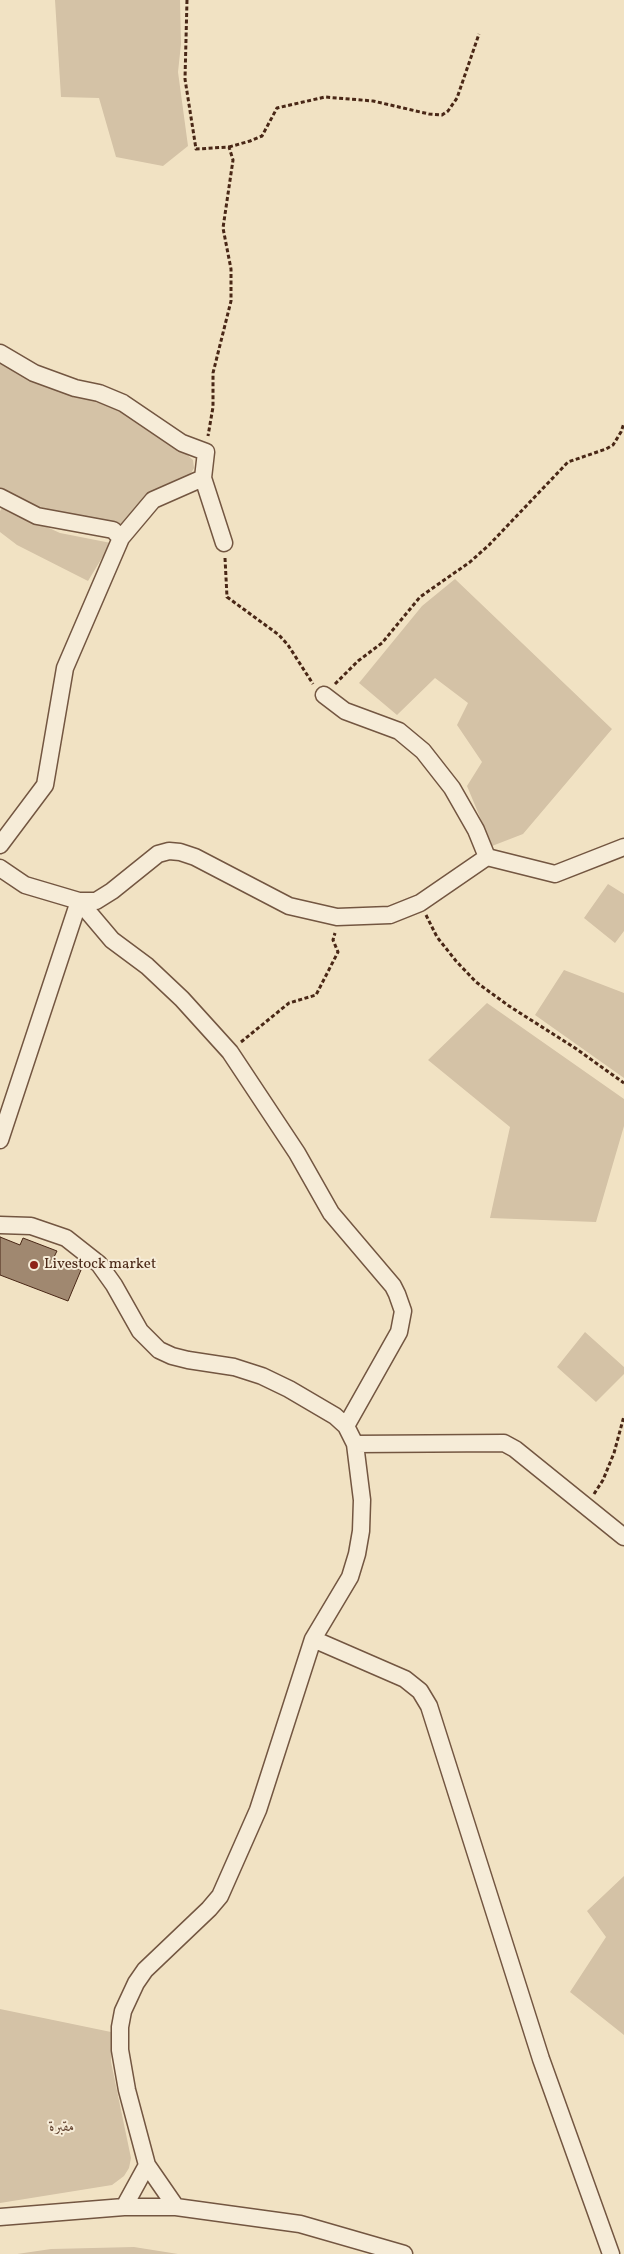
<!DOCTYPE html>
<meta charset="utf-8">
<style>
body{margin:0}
canvas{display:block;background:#f1e2c3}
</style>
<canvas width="624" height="2254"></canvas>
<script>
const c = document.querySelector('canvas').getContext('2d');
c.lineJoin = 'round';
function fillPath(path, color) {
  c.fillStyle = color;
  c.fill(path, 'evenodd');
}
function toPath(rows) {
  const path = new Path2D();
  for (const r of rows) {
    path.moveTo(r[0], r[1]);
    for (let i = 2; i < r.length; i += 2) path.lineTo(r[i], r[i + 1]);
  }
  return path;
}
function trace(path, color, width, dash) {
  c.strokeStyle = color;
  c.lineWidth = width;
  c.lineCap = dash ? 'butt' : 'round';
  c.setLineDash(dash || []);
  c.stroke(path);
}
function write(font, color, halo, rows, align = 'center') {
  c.font = font + ' Vollkorn,Amiri,serif';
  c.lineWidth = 4;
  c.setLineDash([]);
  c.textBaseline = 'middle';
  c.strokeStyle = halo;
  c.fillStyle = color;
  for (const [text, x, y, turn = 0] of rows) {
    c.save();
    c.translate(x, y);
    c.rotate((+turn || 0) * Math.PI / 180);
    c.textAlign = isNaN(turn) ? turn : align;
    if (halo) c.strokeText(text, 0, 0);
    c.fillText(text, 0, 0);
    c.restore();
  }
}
const green = toPath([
 [55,0,180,0,181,44,178,72,188,146,163,166,116,157,99,98,61,97],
 [0,361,119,408,182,450,193,460,194,468,189,477,122,525,43,511,0,489],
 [3,507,60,533,111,543,88,581,17,545,0,532,0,511],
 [455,579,612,729,523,834,492,846,467,786,482,762,457,725,468,703,435,678,397,715,359,683,422,606],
 [608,884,624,894,624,931,615,943,584,918],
 [564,970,624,993,624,1078,535,1015],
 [487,1003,624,1099,624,1126,596,1222,490,1218,510,1127,428,1060],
 [585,1332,624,1367,624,1374,596,1402,557,1367],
 [624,1876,624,2035,570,1992,606,1937,587,1911],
 [0,2009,111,2032,111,2062,131,2158,129,2168,124,2176,112,2185,0,2203],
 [134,2247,178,2254,17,2254,51,2249]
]);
const building = toPath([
 [0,1237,20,1245,23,1238,57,1251,53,1259,81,1270,68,1301,0,1275,0,1237]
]);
const path = toPath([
 [187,0,185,79,196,149,229,147,233,160,223,228,231,269,231,301,213,373,213,407,208,436],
 [229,147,250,141,262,136,277,108,325,97,373,101,429,114,442,115,448,111,457,98,479,34],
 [225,558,227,597,279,635,288,645,313,684],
 [335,684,358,661,382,643,420,597,470,562,489,545,568,462,606,449,613,445,621,432,624,423],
 [426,915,437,937,456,961,476,982,509,1006,575,1048,624,1083],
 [241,1042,289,1003,316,995,338,952,333,940,335,933],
 [594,1494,603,1480,614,1453,624,1416]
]);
const minor = toPath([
 [0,353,34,373,75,388,99,393,123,403,182,443,206,452,203,478],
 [0,497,37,516,113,530,121,538],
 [324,695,345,711,399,731,423,751,452,788,476,830,487,857],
 [0,845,45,785,65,668,121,538,153,500,203,478,224,543],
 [0,868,25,885,79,901,0,1140],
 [79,901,112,940,147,966,182,999,230,1052,297,1153,331,1213,393,1286,397,1294,403,1311,399,1332,346,1426],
 [79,901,96,901,112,891,158,854,169,851,180,852,195,857,289,906,337,917,390,915,420,903,487,857,555,874,624,847],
 [0,1225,31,1226,66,1238,99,1264,114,1285,140,1331,159,1350,172,1356,188,1360,234,1367,262,1376,289,1389,335,1416,346,1426,355,1444,362,1500,361,1531,357,1554,350,1577,313,1639,258,1810,220,1896,209,1909,145,1970,136,1983,123,2011,120,2027,120,2050,127,2090,147,2165,176,2207],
 [355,1444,504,1443,515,1449,624,1537],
 [313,1639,405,1679,420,1691,429,1706,541,2059,611,2254],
 [124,2207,147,2165],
 [0,2217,124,2207,176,2207,300,2224,404,2254]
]);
const markers = [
 [34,1265,5,"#8f2418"]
];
const poiNames = [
 ["Livestock market",44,1265]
];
const parkNames = [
 ["مقبرة",62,2128]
];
fillPath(green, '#d4c2a6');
fillPath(building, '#a08870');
trace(building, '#492716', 1);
trace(minor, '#735641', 19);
trace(path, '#492716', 3, [4, 2.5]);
trace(minor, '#f6ecd8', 16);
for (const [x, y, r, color] of markers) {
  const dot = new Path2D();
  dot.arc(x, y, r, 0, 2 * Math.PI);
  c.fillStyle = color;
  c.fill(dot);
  trace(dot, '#f6ecd8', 2);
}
write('15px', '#492716', '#f6ecd8', poiNames, 'left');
write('italic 15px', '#654633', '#f6ecd8', parkNames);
</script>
